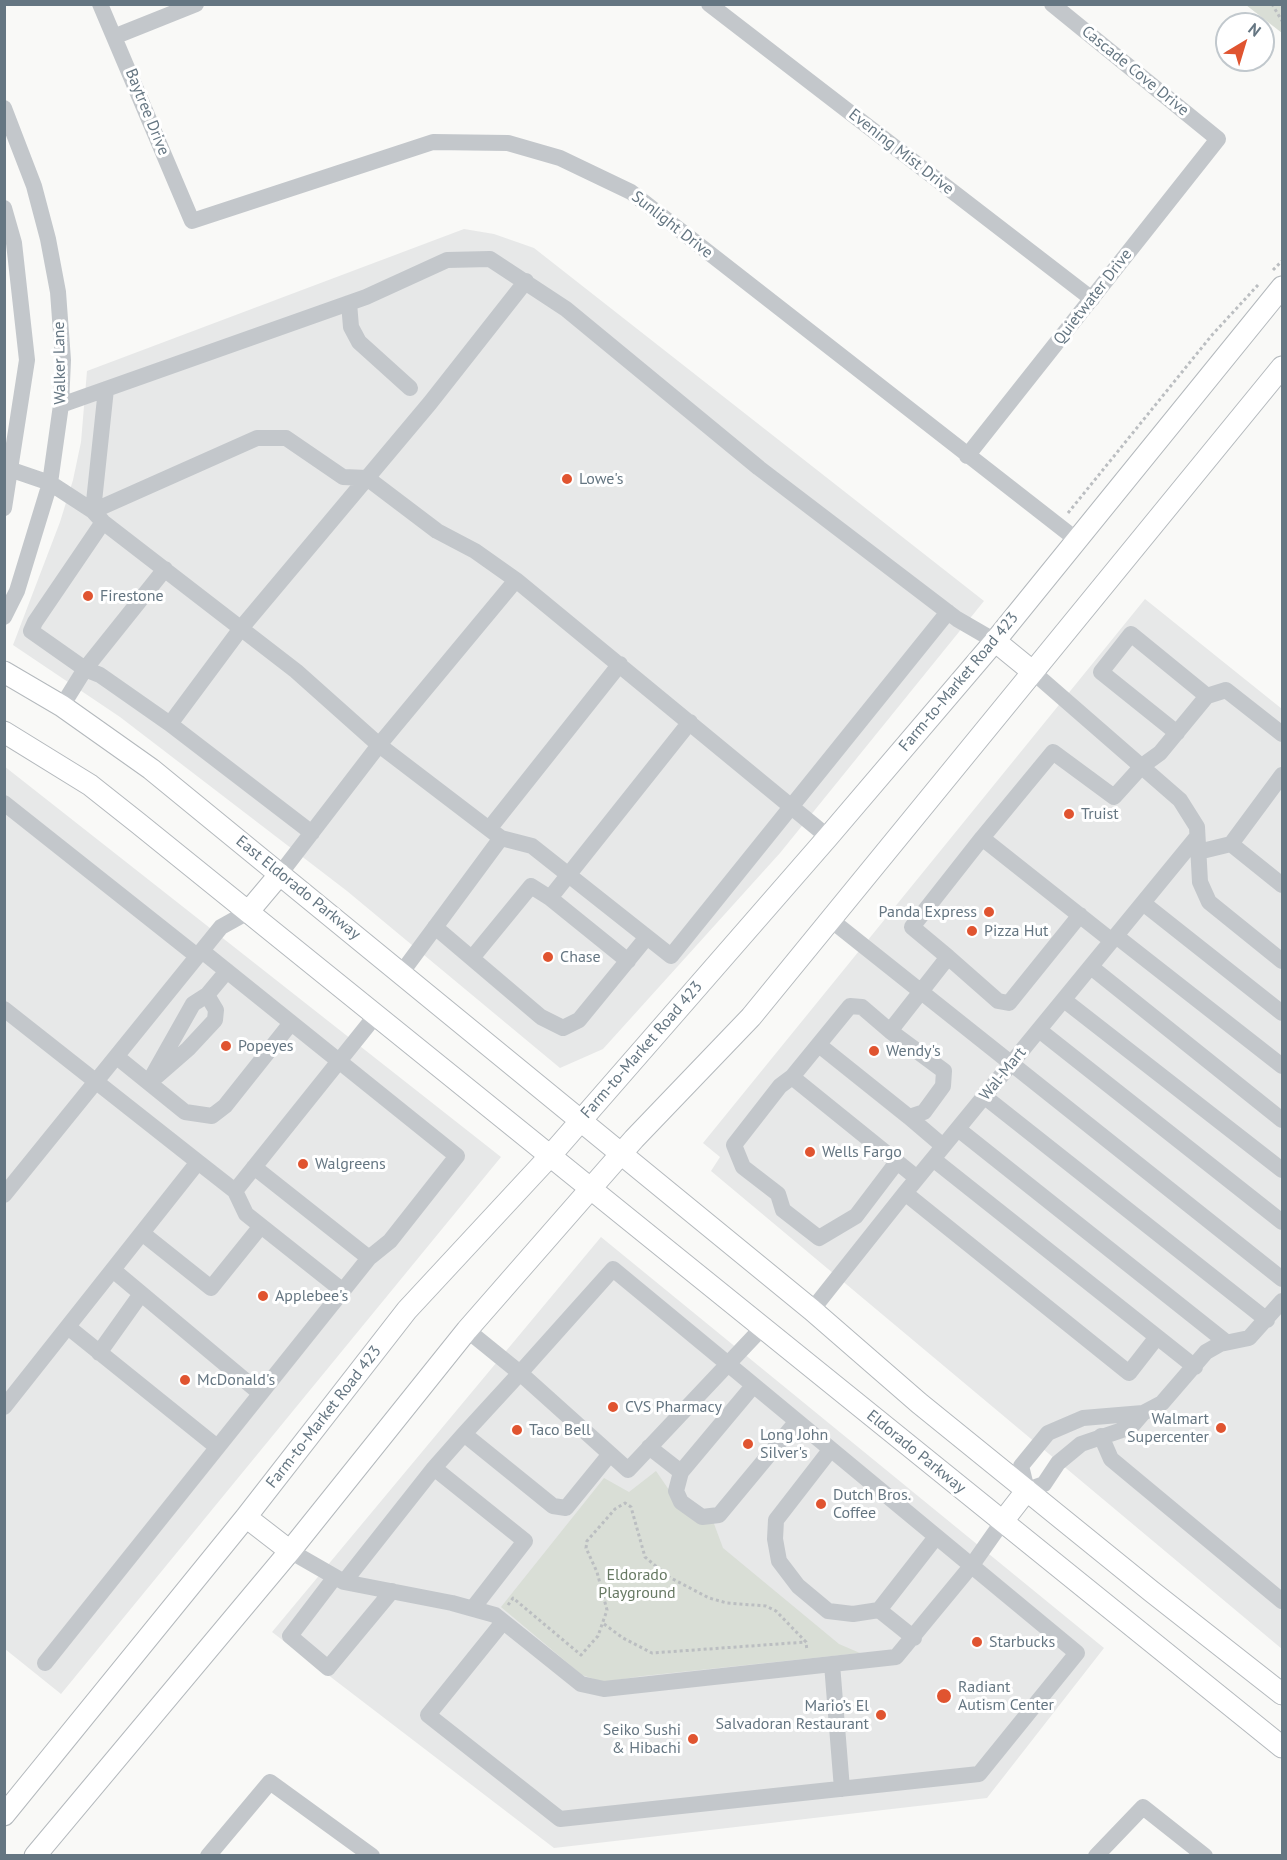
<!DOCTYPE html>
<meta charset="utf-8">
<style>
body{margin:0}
#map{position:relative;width:1287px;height:1860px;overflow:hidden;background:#f9f9f7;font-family:"PT Sans",sans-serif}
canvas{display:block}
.frame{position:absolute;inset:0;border:6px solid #657682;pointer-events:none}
.north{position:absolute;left:1215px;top:12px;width:60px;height:60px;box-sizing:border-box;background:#fff;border:2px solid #c1c8cd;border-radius:50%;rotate:38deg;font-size:16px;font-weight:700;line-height:24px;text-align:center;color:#657682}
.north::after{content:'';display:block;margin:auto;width:21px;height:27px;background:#e05430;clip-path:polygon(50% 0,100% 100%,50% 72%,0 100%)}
</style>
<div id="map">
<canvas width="1287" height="1860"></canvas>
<div class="frame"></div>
<div class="north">N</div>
</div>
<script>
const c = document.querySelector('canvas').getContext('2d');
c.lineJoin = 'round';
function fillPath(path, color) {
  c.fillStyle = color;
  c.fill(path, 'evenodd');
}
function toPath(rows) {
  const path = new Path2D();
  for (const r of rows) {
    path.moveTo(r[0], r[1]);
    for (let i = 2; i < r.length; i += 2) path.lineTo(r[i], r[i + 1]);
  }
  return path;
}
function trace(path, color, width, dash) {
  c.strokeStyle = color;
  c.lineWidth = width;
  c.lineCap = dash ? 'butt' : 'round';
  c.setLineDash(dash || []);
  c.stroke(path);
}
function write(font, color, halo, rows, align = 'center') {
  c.font = font + ' "PT Sans",sans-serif';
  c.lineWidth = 6;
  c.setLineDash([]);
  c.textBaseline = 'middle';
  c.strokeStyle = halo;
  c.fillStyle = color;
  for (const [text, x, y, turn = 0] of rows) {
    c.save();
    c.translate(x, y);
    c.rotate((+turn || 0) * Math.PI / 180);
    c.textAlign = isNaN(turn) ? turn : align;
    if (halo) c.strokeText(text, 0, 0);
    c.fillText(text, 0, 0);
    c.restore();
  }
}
const built = toPath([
 [464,229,494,234,534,248,984,601,780,853,603,1049,560,1068,347,891,120,717,13,645,60,522,73,480,81,442,87,371],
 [1145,599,1282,709,1282,1649,711,1171,720,1157,703,1143],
 [4,766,501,1157,61,1694,5,1649],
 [601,1237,1104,1648,987,1798,554,1848,272,1632]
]);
const green = toPath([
 [1246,5,1282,5,1282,33],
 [656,1471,678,1503,713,1521,723,1548,839,1644,860,1653,643,1676,603,1682,582,1675,501,1607,604,1478,629,1492]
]);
const path = toPath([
 [1272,4,1282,21],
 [1273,270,1282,261],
 [1068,513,1212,335,1258,285],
 [508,1605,513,1598,581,1655,598,1636,607,1610,597,1572,586,1548,587,1541,615,1509,625,1503,631,1507,645,1557,669,1577,709,1598,727,1603,766,1606,776,1611,806,1642,807,1651],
 [604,1624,623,1638,652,1653,806,1642]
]);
const minor = toPath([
 [100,4,192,221,433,142,508,143,560,158,631,192,1077,540],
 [709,4,1092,299],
 [116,36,196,4],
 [4,108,34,186,48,239,58,292,63,360,61,405,50,483,17,591,4,617],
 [4,208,14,243,27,360,4,508],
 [349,303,351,327,359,342,410,388],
 [61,405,366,297,447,260,490,259,566,309,759,468,957,619,995,641],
 [967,456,1218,139,1052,4],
 [12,470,50,483,93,511,103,522,296,671,379,745,489,829,501,838,532,846,671,956,948,612],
 [93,511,257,438,286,438,343,477,367,478,437,531,475,551,516,580,828,837],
 [93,511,106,389],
 [103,522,35,622,31,631,85,669,165,569],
 [1033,672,1180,800,1197,827,1200,882,1209,902,1282,961],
 [62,706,85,669,100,675,170,724,242,627,430,403,526,281],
 [170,724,312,833],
 [1177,733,1101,672,1131,634,1207,696],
 [1282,775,1231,844,1282,885],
 [4,803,197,956],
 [489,829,620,664],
 [1198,852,1231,844],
 [280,874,379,745,516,580],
 [1143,903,1282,1013],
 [831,920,1282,1279],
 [435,927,541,1017,563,1028,579,1020,647,937],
 [1116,936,1282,1066],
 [1112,941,982,838,1053,752,1114,797,1142,766,1160,753,1207,696,1226,690,1282,734],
 [948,957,998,1001,1009,1003,1080,915],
 [472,958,531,886,550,898],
 [628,961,550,898,690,722],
 [1091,967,1282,1120],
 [402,972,501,838],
 [1064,1000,1282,1170],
 [4,1009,198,1162,4,1407],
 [1039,1030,1282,1222],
 [819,1045,909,1117,924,1112,943,1086,944,1071,890,1031],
 [117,1057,185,1112,212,1116,225,1106,291,1023],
 [157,1076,188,1049,215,1020,216,1010,207,995],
 [792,1077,780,1086,734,1145,743,1167,778,1194,783,1210,819,1238,856,1216,897,1162],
 [149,1082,193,1004,207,995,227,971],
 [985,1097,1267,1320],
 [909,1117,943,1146],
 [958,1129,1226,1342],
 [933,1159,1195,1367],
 [198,1162,235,1191,376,1015],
 [254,1167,369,1258],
 [917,1178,792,1077,850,1006,862,1007,890,1031,948,957,912,927,982,838],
 [235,1191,246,1214,343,1291],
 [905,1193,1129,1373,1157,1337],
 [4,1195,221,927,248,912],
 [142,1233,211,1288,261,1226],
 [113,1270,260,1393],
 [812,1310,905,1193,1196,838],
 [68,1327,217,1447],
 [99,1353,141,1294],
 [1143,1413,1131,1427,1081,1444,1058,1463,1044,1484,1027,1490,1021,1466,1048,1433,1083,1418,1143,1413,1162,1403,1206,1352,1220,1344,1249,1338,1282,1301],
 [464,1434,553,1506,566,1508,610,1454],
 [1101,1436,1111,1459,1282,1601],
 [649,1447,681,1472,753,1386],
 [831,1449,776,1520,775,1539,779,1561,798,1586,828,1611,853,1614,879,1610,936,1537],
 [434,1468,525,1541,473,1608],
 [681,1472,676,1491,681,1502,702,1517,719,1515,797,1421],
 [290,1551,344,1582,452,1603,495,1615,581,1684,604,1689,896,1657,972,1565,1003,1521],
 [335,1577,290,1636,328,1668,392,1591],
 [344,1582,434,1468,464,1434,520,1373,613,1269,728,1364,628,1470,520,1373,467,1330],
 [879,1610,914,1638],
 [503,1622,428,1715,560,1819,979,1774,1077,1653,728,1364,762,1328],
 [45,1663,369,1258,390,1241,457,1156,202,951],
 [832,1664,842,1789],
 [208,1856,270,1782,372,1856],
 [1096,1856,1143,1807,1205,1856]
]);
const major = toPath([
 [995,641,1033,672],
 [4,672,62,706,151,769,812,1310,919,1403,1151,1591,1282,1694],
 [4,732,90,785,138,823,1282,1747],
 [248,912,280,874],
 [246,1517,290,1551],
 [1003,1521,1027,1490],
 [4,1815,246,1517,407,1310,550,1156,828,837,995,641,1282,287],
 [35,1856,290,1551,467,1330,634,1139,751,1017,1282,367]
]);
const markers = [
 [567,479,6,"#e05430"],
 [88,596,6,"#e05430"],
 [1069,814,6,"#e05430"],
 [989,912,6,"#e05430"],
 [972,931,6,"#e05430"],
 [548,957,6,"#e05430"],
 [226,1046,6,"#e05430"],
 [874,1051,6,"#e05430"],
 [810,1152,6,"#e05430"],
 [303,1164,6,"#e05430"],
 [263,1296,6,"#e05430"],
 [185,1380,6,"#e05430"],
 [613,1407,6,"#e05430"],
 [1221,1428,6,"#e05430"],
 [517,1430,6,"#e05430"],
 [748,1444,6,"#e05430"],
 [821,1504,6,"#e05430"],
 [977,1642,6,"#e05430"],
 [944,1696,8,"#e05430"],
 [881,1715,6,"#e05430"],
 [693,1739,6,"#e05430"]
];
const streetNames = [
 ["Cascade Cove Drive",1135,71,39],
 ["Baytree Drive",147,112,68],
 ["Evening Mist Drive",901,152,38],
 ["Sunlight Drive",672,225,38],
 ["Quietwater Drive",1093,297,-52],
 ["Walker Lane",60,363,-91],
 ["Farm-to-Market Road 423",959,682,-50],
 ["East Eldorado Parkway",298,888,39],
 ["Farm-to-Market Road 423",642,1050,-49],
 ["Wal-Mart",1003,1074,-51],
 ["Farm-to-Market Road 423",324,1417,-52],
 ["Eldorado Parkway",916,1452,39]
];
const poiNames = [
 ["Lowe's",579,479],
 ["Firestone",100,596],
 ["Truist",1081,814],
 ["Panda Express",977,912,"right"],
 ["Pizza Hut",984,931],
 ["Chase",560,957],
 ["Popeyes",238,1046],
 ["Wendy's",886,1051],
 ["Wells Fargo",822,1152],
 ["Walgreens",315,1164],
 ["Applebee's",275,1296],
 ["McDonald's",197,1380],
 ["CVS Pharmacy",625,1407],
 ["Walmart",1209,1419,"right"],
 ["Supercenter",1209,1437,"right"],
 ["Taco Bell",529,1430],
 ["Long John",760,1435],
 ["Silver's",760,1453],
 ["Dutch Bros.",833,1495],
 ["Coffee",833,1513],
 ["Starbucks",989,1642],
 ["Radiant",958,1687],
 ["Autism Center",958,1705],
 ["Mario’s El",869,1706,"right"],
 ["Salvadoran Restaurant",869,1724,"right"],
 ["Seiko Sushi",681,1730,"right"],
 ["& Hibachi",681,1748,"right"]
];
const parkNames = [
 ["Eldorado",637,1575],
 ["Playground",637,1593]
];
fillPath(built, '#e7e8e8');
fillPath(green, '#d9ded6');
trace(major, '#b4b9bd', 23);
trace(path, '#bbbec1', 3, [3, 3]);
trace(minor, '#c3c7cb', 16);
trace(major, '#fff', 21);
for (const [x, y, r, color] of markers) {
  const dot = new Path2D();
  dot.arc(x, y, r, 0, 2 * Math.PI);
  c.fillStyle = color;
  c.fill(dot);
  trace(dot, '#fff', 2);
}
write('16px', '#657682', '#fff', streetNames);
write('16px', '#657682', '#fff', poiNames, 'left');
write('16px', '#687a64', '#fff', parkNames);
</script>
